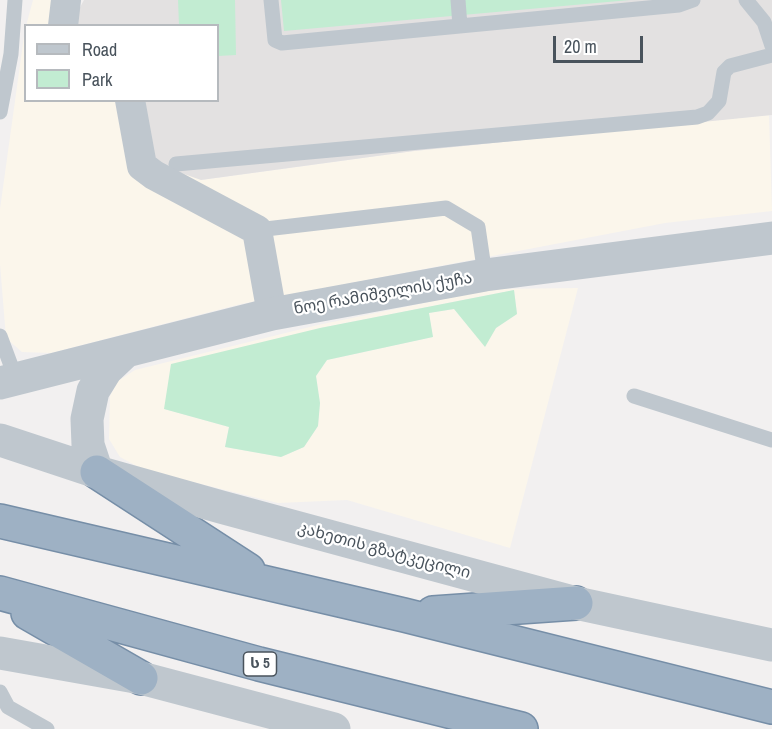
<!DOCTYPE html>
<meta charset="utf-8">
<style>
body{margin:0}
#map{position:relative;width:772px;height:729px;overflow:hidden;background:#f2f0f0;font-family:"Archivo Narrow",sans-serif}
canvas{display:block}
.legend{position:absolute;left:24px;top:24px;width:195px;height:78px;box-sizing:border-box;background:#fff;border:2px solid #b6babe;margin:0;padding:8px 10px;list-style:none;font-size:18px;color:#49535c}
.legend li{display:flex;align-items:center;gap:12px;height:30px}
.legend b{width:30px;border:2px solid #b6babe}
.scale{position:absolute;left:553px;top:36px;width:90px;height:27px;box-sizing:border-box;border:3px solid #49535c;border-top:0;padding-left:8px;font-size:18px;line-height:21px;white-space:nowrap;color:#49535c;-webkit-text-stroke:4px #fff;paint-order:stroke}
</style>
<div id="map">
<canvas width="772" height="729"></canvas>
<ul class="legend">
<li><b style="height:8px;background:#bfc7ce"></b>Road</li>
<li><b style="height:16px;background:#c2ecd2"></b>Park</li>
</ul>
<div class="scale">20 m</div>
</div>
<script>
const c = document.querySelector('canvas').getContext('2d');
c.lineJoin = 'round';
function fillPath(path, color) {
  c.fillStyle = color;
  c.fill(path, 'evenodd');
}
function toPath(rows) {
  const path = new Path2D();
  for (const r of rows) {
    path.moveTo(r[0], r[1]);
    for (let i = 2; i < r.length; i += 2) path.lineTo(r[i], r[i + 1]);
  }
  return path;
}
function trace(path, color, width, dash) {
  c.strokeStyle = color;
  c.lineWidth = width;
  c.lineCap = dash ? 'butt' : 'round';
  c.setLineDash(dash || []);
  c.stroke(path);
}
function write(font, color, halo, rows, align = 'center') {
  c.font = font + ' "Archivo Narrow","Noto Sans Georgian",sans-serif';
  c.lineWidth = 4.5;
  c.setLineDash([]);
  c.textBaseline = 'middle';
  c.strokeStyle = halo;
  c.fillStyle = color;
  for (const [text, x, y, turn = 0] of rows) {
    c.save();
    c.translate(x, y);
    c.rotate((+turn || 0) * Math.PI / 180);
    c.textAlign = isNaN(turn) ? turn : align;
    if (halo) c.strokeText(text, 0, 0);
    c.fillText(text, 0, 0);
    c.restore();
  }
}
const commercial = toPath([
 [33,0,56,0,51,25,26,26],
 [25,29,26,100,135,101,201,180,414,151,769,115,772,211,665,223,241,304,51,353,22,352,6,338,0,264,0,209],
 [578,288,510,548,347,500,278,503,144,470,120,457,109,439,110,396,118,381,135,370,318,325,492,289],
 [514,290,517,314,496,328,485,346,454,309,429,313,433,337,327,360,316,376,320,403,318,426,304,447,281,457,225,447,229,427,164,409,320,328]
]);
const education = toPath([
 [84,0,772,0,772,115,414,151,201,180,147,161,135,101,218,100,218,26,77,25,77,13]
]);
const green = toPath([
 [178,0,235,0,236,55,218,56,218,26,179,25],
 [281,0,630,0,284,31],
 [514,290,517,314,496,328,485,347,454,309,429,313,433,337,327,360,316,376,320,403,318,426,304,447,281,457,225,447,229,427,164,409,171,364,320,328]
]);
const service = toPath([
 [271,0,275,40,282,43,679,5,693,0],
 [458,0,460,26],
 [746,0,764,22,772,46],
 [0,112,11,54,15,0],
 [176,164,697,117,708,113,719,101,724,72,730,66,772,55],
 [257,230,446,208,478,227,485,275],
 [0,336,16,379],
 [634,396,772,440],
 [0,692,8,707,47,729]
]);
const minor = toPath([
 [63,26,66,0],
 [130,100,142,166,154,175,257,230,272,314]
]);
const tertiary = toPath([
 [0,383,272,314,485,275,772,238],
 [0,440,97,472,221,507,576,603,772,645],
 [97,472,88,445,87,419,93,391,106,370,123,354],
 [0,653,141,678,334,729]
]);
const trunk = toPath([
 [97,472,248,570],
 [0,521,404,615,772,707],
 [0,593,259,664,521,729],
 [28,613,141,678],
 [433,613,576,603]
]);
const shields = [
 [260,664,33]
];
const shieldNames = [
 ["ს 5",260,664]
];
const streetNames = [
 ["ნოე რამიშვილის ქუჩა",383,294,-10],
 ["კახეთის გზატკეცილი",384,551,15]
];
fillPath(commercial, '#fbf6eb');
fillPath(education, '#e3e1e1');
fillPath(green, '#c2ecd2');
trace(trunk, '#768ea7', 36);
trace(service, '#bfc7ce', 15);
trace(minor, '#bfc7ce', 30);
trace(tertiary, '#bfc7ce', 33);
trace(trunk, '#9eb1c4', 33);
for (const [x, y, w] of shields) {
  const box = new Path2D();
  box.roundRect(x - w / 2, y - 12, w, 24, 4.5);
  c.fillStyle = '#fff';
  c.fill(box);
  trace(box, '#49535c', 1.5);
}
write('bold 15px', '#49535c', null, shieldNames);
write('16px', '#49535c', '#fff', streetNames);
</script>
